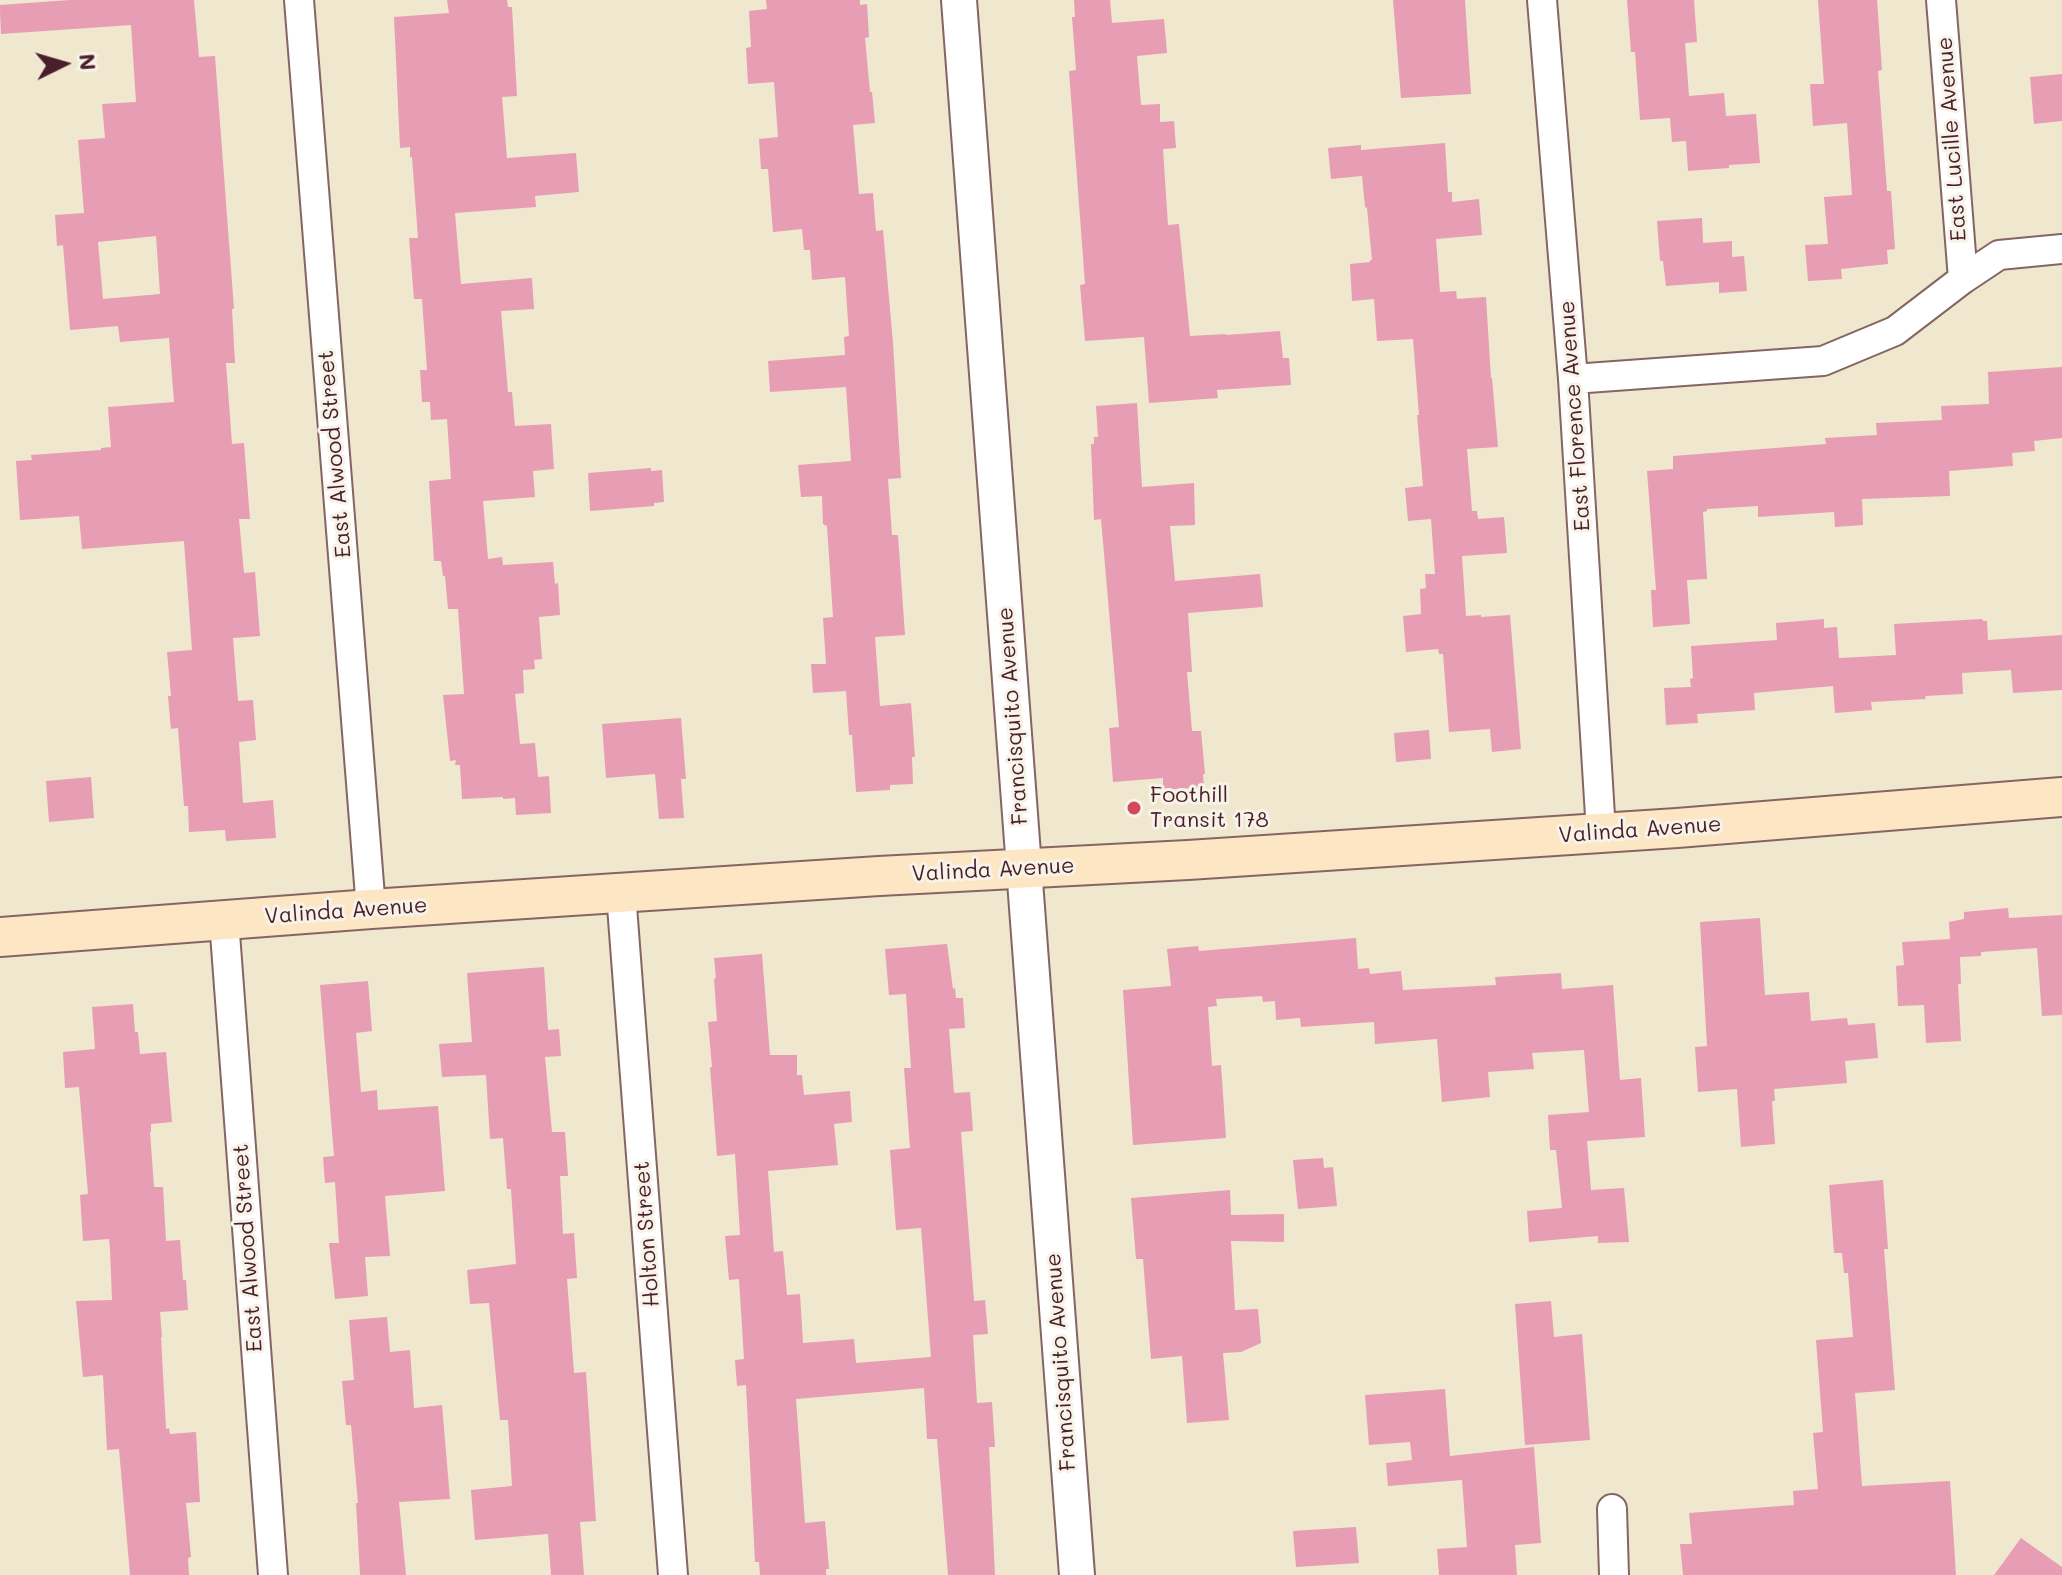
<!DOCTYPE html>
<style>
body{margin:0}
#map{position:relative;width:2062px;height:1575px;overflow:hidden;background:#f0e7cf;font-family:Mali,sans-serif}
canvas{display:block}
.north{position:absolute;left:24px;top:24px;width:80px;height:80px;-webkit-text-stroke:6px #f7f3e8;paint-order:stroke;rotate:85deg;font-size:22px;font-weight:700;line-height:32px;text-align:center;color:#4a1f2b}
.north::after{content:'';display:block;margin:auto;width:28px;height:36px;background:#4a1f2b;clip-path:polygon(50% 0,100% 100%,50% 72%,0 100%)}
</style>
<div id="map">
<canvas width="2062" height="1575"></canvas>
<div class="north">N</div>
</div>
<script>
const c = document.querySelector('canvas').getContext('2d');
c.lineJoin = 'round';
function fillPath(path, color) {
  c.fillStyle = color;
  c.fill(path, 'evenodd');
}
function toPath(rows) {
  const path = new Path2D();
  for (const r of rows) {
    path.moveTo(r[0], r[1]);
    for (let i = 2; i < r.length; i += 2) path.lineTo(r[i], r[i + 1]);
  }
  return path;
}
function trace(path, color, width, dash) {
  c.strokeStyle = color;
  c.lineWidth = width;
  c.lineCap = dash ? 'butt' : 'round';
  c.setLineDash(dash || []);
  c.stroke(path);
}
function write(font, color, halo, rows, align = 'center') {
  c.font = font + ' Mali,sans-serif';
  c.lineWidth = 6;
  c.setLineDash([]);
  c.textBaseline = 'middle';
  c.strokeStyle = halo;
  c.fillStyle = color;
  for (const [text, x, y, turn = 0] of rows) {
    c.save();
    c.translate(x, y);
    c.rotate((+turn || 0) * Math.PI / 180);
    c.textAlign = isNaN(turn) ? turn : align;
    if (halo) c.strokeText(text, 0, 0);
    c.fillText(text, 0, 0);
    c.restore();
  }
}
const building = toPath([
 [70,0,194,0,199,57,215,56,234,309,232,309,235,363,226,363,232,444,244,443,250,519,239,519,244,573,255,572,260,636,233,638,238,701,253,700,256,740,239,742,243,803,273,800,276,838,226,841,225,830,189,832,188,806,184,806,178,728,171,729,168,696,171,696,167,652,192,650,184,541,82,549,79,516,20,520,16,461,32,460,31,455,101,450,101,448,111,447,108,407,174,402,169,338,120,342,118,326,70,330,63,245,57,246,55,215,84,213,78,140,105,138,102,104,136,102,131,25,1,34,0,11,0,5],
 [156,236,160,294,103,299,98,242],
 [447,0,507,0,508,7,512,7,517,96,502,97,507,158,576,153,579,192,535,196,536,207,455,213,461,284,532,278,534,309,501,311,508,392,512,392,515,426,551,424,554,469,533,471,535,497,483,501,488,559,502,557,503,565,553,562,555,584,558,583,560,615,539,617,542,659,534,660,535,669,523,670,524,693,515,694,520,744,535,743,538,777,549,776,551,813,516,815,515,798,503,799,503,797,462,799,460,765,455,765,456,760,450,761,443,695,464,694,458,609,448,609,445,576,443,576,441,561,434,561,429,481,451,479,447,419,431,420,430,402,422,402,420,370,427,370,422,299,414,299,409,238,418,238,412,157,410,157,410,147,400,148,394,17,449,13],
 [766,0,860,0,860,5,867,4,869,37,865,38,870,92,872,92,875,123,853,125,859,194,873,193,876,231,883,230,893,343,901,478,888,479,892,535,898,535,905,635,875,637,880,706,911,703,915,757,912,757,913,784,890,785,890,790,856,792,852,735,849,735,846,691,813,693,811,664,826,664,823,618,833,617,827,526,823,524,822,496,801,497,798,465,851,461,846,387,770,392,768,361,845,355,844,337,849,336,845,277,812,280,810,250,804,250,802,229,773,232,768,169,761,169,759,139,778,137,774,82,748,84,746,48,751,47,749,11,767,9],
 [1074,0,1110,0,1112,23,1164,19,1167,53,1137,56,1141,105,1160,104,1160,122,1174,121,1176,148,1163,149,1168,225,1179,224,1190,336,1226,334,1226,335,1280,331,1283,358,1289,358,1291,385,1217,390,1218,398,1149,403,1144,337,1085,341,1080,285,1085,284,1069,71,1076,70,1072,17,1075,17],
 [1393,0,1465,0,1471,94,1401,98],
 [1627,0,1694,0,1697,42,1685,43,1689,96,1724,93,1726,116,1756,114,1760,163,1729,165,1729,168,1688,171,1686,141,1672,142,1670,118,1640,120,1635,52,1631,52],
 [1818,0,1877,0,1882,70,1878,71,1887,191,1891,191,1895,249,1887,250,1888,264,1841,269,1842,279,1808,281,1805,245,1828,244,1824,197,1852,195,1847,123,1813,126,1810,84,1824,84],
 [2062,74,2062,121,2034,124,2030,77],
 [1445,143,1448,192,1452,192,1452,202,1479,199,1482,235,1436,239,1440,292,1456,291,1457,299,1486,297,1491,378,1492,378,1498,447,1467,449,1472,511,1477,511,1478,519,1504,517,1507,553,1462,556,1466,616,1481,615,1481,617,1510,615,1521,749,1492,752,1490,729,1449,732,1443,654,1439,654,1438,649,1406,652,1403,616,1421,614,1420,589,1426,588,1425,574,1435,574,1431,519,1408,521,1405,488,1423,486,1417,415,1419,415,1413,339,1377,341,1374,299,1352,301,1350,264,1370,262,1370,260,1372,260,1367,208,1365,207,1362,176,1331,179,1328,148,1361,145,1361,150],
 [1702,218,1703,243,1732,241,1732,257,1744,256,1747,291,1719,293,1719,282,1666,286,1663,261,1660,261,1657,221],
 [2062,367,2062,438,2034,441,2035,451,2012,453,2013,466,1949,471,1950,496,1862,499,1863,525,1835,527,1834,512,1758,517,1758,506,1707,509,1707,511,1703,512,1707,579,1687,580,1690,624,1653,627,1651,590,1656,590,1647,471,1673,469,1673,456,1826,444,1825,438,1877,435,1876,423,1942,420,1941,406,1989,404,1988,372],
 [1137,403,1142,487,1194,483,1195,525,1170,526,1175,581,1260,574,1263,607,1188,613,1192,672,1187,672,1192,731,1201,731,1205,774,1203,774,1204,787,1163,790,1163,778,1113,782,1109,728,1119,727,1101,519,1094,520,1091,444,1094,444,1094,437,1098,437,1096,406],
 [651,468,651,471,662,470,664,502,654,503,654,506,590,511,588,473],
 [1824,619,1824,628,1837,627,1839,658,1896,655,1894,624,1982,619,1983,621,1987,621,1988,640,2062,635,2062,690,2013,693,2011,670,1962,673,1963,694,1925,696,1926,699,1871,702,1872,710,1835,713,1833,686,1754,693,1755,710,1697,714,1698,723,1666,725,1664,688,1691,687,1690,679,1693,678,1691,646,1777,640,1776,623],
 [681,718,686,779,681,779,684,818,659,819,655,774,606,778,602,724],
 [1429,730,1431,759,1396,762,1394,733],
 [91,777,94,818,49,822,46,781],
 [2008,908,2009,918,2062,915,2062,1015,2042,1016,2037,948,1981,952,1981,956,1960,957,1961,984,1958,984,1961,1041,1926,1043,1924,1005,1898,1006,1896,966,1904,965,1902,942,1950,939,1949,922,1964,919,1964,912],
 [1760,918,1765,995,1809,992,1811,1021,1847,1018,1848,1025,1875,1023,1878,1058,1845,1061,1847,1083,1774,1089,1775,1101,1772,1101,1775,1144,1741,1147,1737,1089,1698,1092,1695,1047,1707,1046,1700,922],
 [1356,938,1358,969,1369,968,1370,974,1401,971,1403,990,1496,985,1495,977,1561,973,1562,989,1613,985,1620,1080,1641,1078,1645,1137,1587,1141,1591,1190,1624,1188,1629,1242,1598,1243,1598,1236,1529,1242,1527,1211,1562,1208,1556,1150,1550,1150,1548,1115,1589,1112,1584,1050,1532,1053,1534,1069,1488,1072,1490,1097,1442,1102,1437,1039,1375,1044,1374,1022,1301,1027,1300,1018,1276,1020,1275,1001,1263,1002,1262,996,1216,999,1217,1006,1208,1007,1212,1066,1221,1065,1226,1138,1133,1145,1123,990,1171,986,1167,949,1198,946,1199,951],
 [947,944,953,989,955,988,956,998,963,998,965,1028,949,1029,954,1093,970,1092,973,1131,961,1132,974,1301,985,1300,988,1334,973,1335,977,1403,992,1402,995,1447,989,1447,995,1575,948,1575,937,1439,927,1439,924,1388,796,1399,805,1523,825,1521,829,1569,826,1569,826,1575,760,1575,759,1562,755,1562,746,1385,737,1386,735,1360,744,1359,739,1279,729,1280,725,1236,740,1235,735,1154,717,1156,710,1067,712,1067,708,1022,717,1021,714,979,716,978,714,958,762,954,770,1055,797,1055,797,1075,802,1075,804,1095,850,1091,852,1122,834,1124,838,1165,768,1171,774,1252,783,1251,787,1295,800,1294,803,1343,854,1339,856,1363,931,1357,921,1228,896,1230,890,1150,910,1148,904,1068,911,1068,906,994,889,995,885,949],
 [544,967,548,1030,559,1029,561,1056,545,1057,552,1132,565,1132,568,1176,560,1176,563,1234,574,1233,577,1278,567,1279,574,1373,586,1372,596,1521,580,1522,584,1575,551,1575,548,1534,475,1540,471,1490,512,1486,508,1420,500,1420,489,1303,470,1304,467,1270,516,1264,511,1189,507,1189,503,1138,490,1139,486,1075,442,1077,439,1044,472,1042,467,973],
 [368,981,372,1031,356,1033,361,1092,377,1090,378,1110,438,1106,445,1191,385,1196,390,1256,365,1257,368,1296,335,1299,329,1243,339,1243,335,1182,325,1183,323,1157,334,1156,320,985],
 [133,1004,135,1032,138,1032,140,1054,166,1052,172,1122,151,1124,151,1132,150,1132,154,1187,163,1187,166,1241,180,1240,183,1280,186,1280,188,1310,160,1312,162,1337,161,1337,166,1429,169,1428,170,1434,196,1432,200,1502,186,1503,191,1557,188,1558,189,1575,130,1575,119,1449,107,1450,103,1375,83,1377,76,1301,112,1300,110,1249,109,1239,83,1241,80,1195,88,1194,79,1087,65,1088,63,1052,95,1049,92,1007],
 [1323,1158,1324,1168,1333,1167,1337,1206,1298,1209,1293,1160],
 [1883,1180,1888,1249,1884,1249,1895,1390,1855,1393,1862,1486,1950,1481,1956,1575,1683,1575,1680,1544,1692,1544,1689,1513,1794,1505,1793,1491,1818,1489,1813,1433,1823,1432,1816,1340,1853,1337,1848,1273,1844,1273,1842,1253,1834,1253,1829,1185],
 [1230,1190,1231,1215,1284,1214,1284,1242,1231,1241,1235,1310,1258,1309,1261,1343,1241,1352,1223,1353,1229,1420,1187,1423,1182,1356,1151,1359,1143,1259,1136,1259,1131,1198],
 [1551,1301,1554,1337,1582,1334,1590,1440,1525,1445,1515,1304],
 [387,1317,390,1352,410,1350,414,1408,442,1405,450,1499,399,1502,406,1575,360,1575,356,1503,358,1503,351,1425,346,1425,342,1381,354,1380,349,1320],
 [1445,1389,1450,1456,1534,1447,1541,1543,1515,1545,1517,1575,1439,1575,1437,1549,1467,1547,1462,1480,1388,1486,1386,1463,1412,1460,1410,1442,1369,1445,1365,1395],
 [1356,1527,1359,1563,1296,1567,1293,1531],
 [2021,1538,2062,1567,2062,1575,1994,1575]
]);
const minor = toPath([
 [299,0,371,909],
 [1542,0,1573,379,1601,832],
 [1941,0,1963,279],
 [1573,379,1823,361,1895,331,1963,279,1999,255,2062,249],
 [621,893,673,1575],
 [224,920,273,1575],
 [1612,1509,1614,1575]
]);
const tertiary = toPath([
 [959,0,1077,1575]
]);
const secondary = toPath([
 [0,937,371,909,879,876,1188,860,1677,828,2062,797]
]);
const markers = [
 [1134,808,8,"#d1495b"]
];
const streetNames = [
 ["East Lucille Avenue",1952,139,-94],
 ["East Florence Avenue",1575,416,-94],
 ["East Alwood Street",335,454,-95],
 ["Francisquito Avenue",1013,716,-94],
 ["Valinda Avenue",1640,830,-4],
 ["Valinda Avenue",993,870,-3],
 ["Valinda Avenue",346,911,-4],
 ["Holton Street",647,1234,-94],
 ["East Alwood Street",248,1248,-94],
 ["Francisquito Avenue",1061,1362,-94]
];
const poiNames = [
 ["Foothill",1150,795],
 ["Transit 178",1150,820]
];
fillPath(building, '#e79db4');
trace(minor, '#846564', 32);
trace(tertiary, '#846564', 38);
trace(secondary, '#846564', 42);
trace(minor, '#fff', 28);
trace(tertiary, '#fff', 34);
trace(secondary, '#fce6c4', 38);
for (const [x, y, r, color] of markers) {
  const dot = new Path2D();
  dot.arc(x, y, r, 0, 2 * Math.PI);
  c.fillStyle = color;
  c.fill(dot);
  trace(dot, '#f7f3e8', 3);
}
write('22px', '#4a1f2b', '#f7f3e8', streetNames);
write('22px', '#4a1f2b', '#f7f3e8', poiNames, 'left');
</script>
